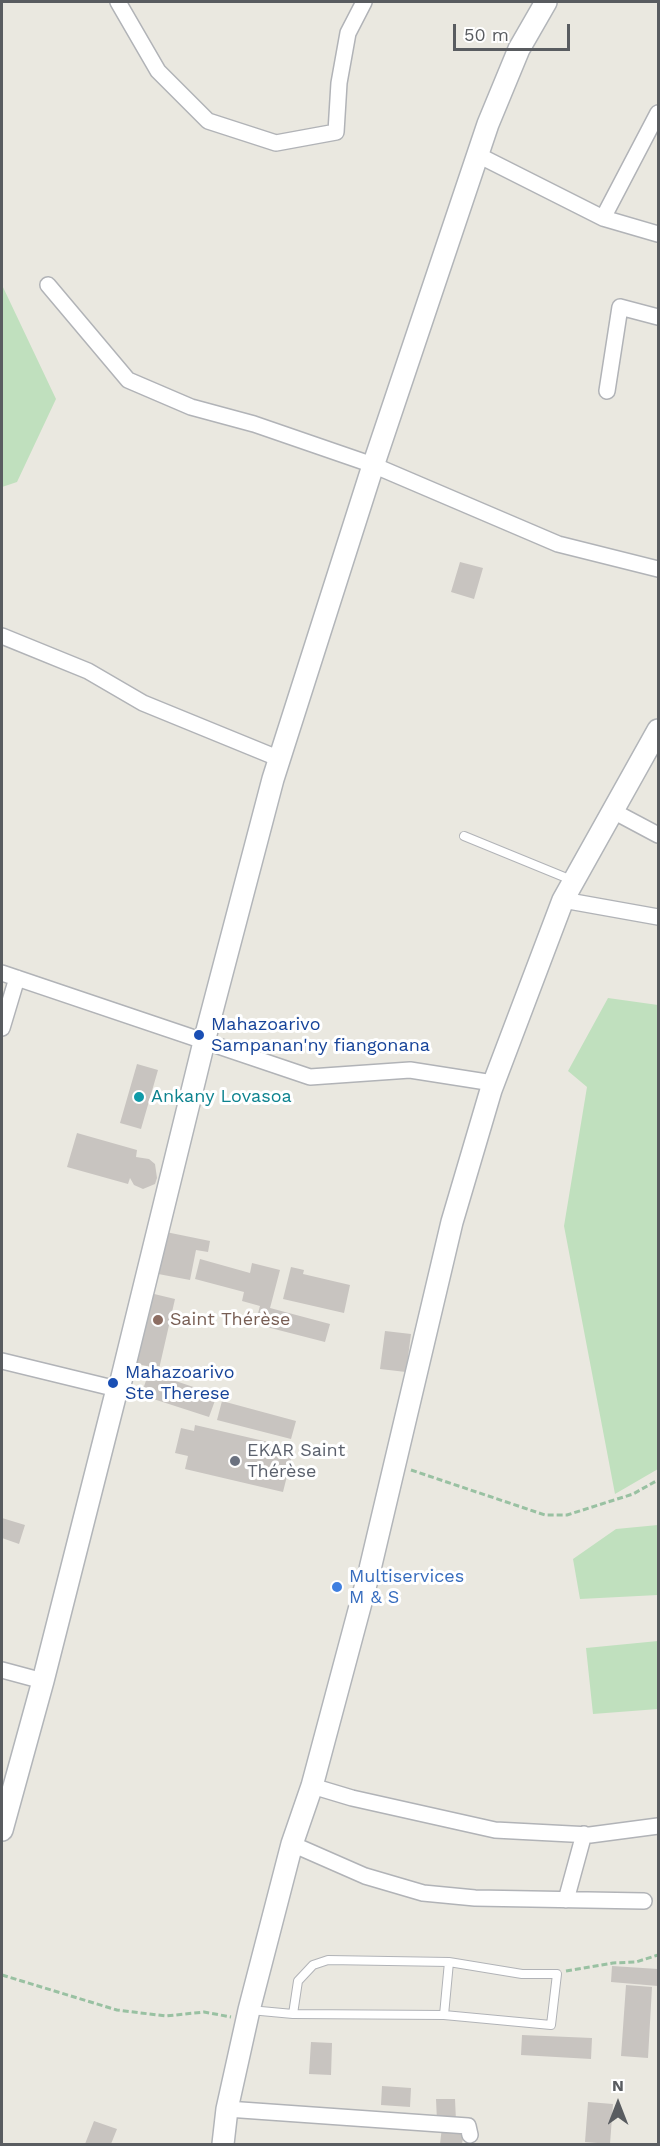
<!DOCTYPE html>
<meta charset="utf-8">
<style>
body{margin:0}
#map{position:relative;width:660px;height:2146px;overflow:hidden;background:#eae8e0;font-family:"Work Sans",sans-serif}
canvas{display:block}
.frame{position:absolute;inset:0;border:3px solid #595c60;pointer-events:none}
.north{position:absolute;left:588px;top:2074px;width:60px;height:60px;-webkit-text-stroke:4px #fff;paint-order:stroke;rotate:0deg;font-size:16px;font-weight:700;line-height:24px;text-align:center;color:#595c60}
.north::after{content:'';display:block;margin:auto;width:21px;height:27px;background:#595c60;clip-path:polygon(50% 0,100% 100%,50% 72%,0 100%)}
.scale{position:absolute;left:453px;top:24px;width:117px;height:27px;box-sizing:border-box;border:3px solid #595c60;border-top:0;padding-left:8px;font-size:18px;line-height:21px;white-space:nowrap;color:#595c60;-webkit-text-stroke:4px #fff;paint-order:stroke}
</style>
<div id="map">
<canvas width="660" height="2146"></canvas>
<div class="frame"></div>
<div class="north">N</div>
<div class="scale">50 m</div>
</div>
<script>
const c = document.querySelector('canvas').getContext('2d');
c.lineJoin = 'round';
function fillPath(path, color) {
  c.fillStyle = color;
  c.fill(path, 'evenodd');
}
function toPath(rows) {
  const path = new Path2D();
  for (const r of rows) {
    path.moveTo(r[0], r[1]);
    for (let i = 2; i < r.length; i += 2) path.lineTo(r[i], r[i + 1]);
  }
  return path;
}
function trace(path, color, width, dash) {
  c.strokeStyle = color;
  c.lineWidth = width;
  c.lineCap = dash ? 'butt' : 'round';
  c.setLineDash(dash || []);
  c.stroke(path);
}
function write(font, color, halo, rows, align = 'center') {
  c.font = font + ' "Work Sans",sans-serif';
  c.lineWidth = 6;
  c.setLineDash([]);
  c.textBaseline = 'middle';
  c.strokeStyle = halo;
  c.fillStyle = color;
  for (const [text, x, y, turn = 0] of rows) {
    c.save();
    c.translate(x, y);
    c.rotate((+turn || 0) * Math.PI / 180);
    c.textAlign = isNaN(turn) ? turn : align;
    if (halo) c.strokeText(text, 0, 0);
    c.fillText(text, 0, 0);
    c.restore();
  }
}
const green = toPath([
 [2,285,56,399,17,482,2,487],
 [608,998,658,1005,658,1469,615,1494,564,1226,587,1087,568,1071],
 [658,1525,658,1595,580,1599,573,1559,616,1529],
 [658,1641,658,1709,593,1714,586,1648]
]);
const building = toPath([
 [460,562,483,568,474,599,451,592],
 [137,1064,158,1070,141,1129,120,1123],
 [77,1133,137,1150,136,1157,149,1159,155,1164,157,1178,155,1184,143,1189,134,1185,130,1178,128,1184,67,1167],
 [161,1231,210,1241,208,1252,196,1250,190,1280,153,1273],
 [200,1259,250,1273,252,1263,280,1270,270,1308,330,1324,325,1342,255,1324,260,1306,242,1301,244,1292,195,1279],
 [291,1267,304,1270,303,1274,350,1285,344,1313,283,1299],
 [150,1293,175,1299,159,1369,134,1363],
 [385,1331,411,1334,406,1372,380,1369],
 [149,1372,217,1395,209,1417,141,1395],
 [222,1401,296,1421,291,1439,217,1420],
 [195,1425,294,1448,283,1492,185,1469,188,1456,175,1453,181,1428,194,1431],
 [2,1518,25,1525,19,1544,2,1538],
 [612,1966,658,1969,658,1986,611,1982],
 [626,1985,652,1987,648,2058,621,2056],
 [522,2035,592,2038,591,2059,521,2055],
 [311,2042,332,2043,331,2075,309,2074],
 [382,2086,411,2088,410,2107,381,2105],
 [436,2099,455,2099,456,2121,437,2121],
 [588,2102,613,2104,610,2144,585,2142],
 [94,2121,117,2129,111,2144,85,2144],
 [442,2127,464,2131,462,2144,440,2144]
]);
const path = toPath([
 [411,1470,545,1515,567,1515,633,1494,658,1480],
 [566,1971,613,1963,636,1962,658,1955],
 [2,1975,117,2010,166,2016,204,2012,231,2017]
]);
const lane = toPath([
 [464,836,574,881],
 [250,2010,293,2014,444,2015,551,2025,557,1974,522,1974,449,1962,328,1960,313,1965,298,1981,293,2014],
 [444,2015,449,1962]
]);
const street = toPath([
 [118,2,158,71,208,121,276,143,336,132,339,83,348,33,364,2],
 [478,155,603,218,658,234],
 [603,218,658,113],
 [48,285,128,380,191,407,254,424,373,465,558,544,658,569],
 [607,391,620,307,658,317],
 [2,636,88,671,143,703,280,759],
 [613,811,658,835],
 [563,900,658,917],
 [2,973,310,1077,410,1070,493,1083],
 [2,1028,17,978],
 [2,1361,117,1389],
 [2,1670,43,1681],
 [312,1786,352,1798,495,1830,590,1835,658,1826],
 [292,1844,365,1876,423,1893,475,1898,644,1901],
 [566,1900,584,1834],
 [227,2109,468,2126,470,2135]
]);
const secondary = toPath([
 [2,1830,43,1681,117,1389,120,1385,205,1038,273,779,370,475,488,124,519,49,546,2],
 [223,2144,227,2109,249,2010,292,1844,312,1786,370,1569,452,1222,491,1090,563,900,658,730]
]);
const markers = [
 [199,1035,6,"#1a4fb4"],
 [139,1097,6,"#0f9aa8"],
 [158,1320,6,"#8d6e63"],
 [113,1383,6,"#1a4fb4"],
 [235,1461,6,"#6b7280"],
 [337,1587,6,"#3f7fe0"]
];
const transitNames = [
 ["Mahazoarivo",211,1025],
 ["Sampanan'ny fiangonana",211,1046],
 ["Mahazoarivo",125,1373],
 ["Ste Therese",125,1394]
];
const cultureNames = [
 ["Ankany Lovasoa",151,1097]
];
const educationNames = [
 ["Saint Thérèse",170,1320]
];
const worshipNames = [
 ["EKAR Saint",247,1451],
 ["Thérèse",247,1472]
];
const shopNames = [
 ["Multiservices",349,1577],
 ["M & S",349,1598]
];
fillPath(green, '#c0e0be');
fillPath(building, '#c8c4c0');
trace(lane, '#b1b3b7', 10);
trace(street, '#b1b3b7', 18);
trace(secondary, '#b2b5b9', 24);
trace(path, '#99c1a2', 3, [6, 3]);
trace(lane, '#fff', 8);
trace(street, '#fff', 15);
trace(secondary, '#fff', 21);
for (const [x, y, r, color] of markers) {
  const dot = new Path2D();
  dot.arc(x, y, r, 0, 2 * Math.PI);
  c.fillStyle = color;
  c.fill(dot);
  trace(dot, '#fff', 2);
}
write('18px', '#164399', '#fff', transitNames, 'left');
write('18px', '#0d838f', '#fff', cultureNames, 'left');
write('18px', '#785e54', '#fff', educationNames, 'left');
write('18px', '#5b616d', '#fff', worshipNames, 'left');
write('18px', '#366cbe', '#fff', shopNames, 'left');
</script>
